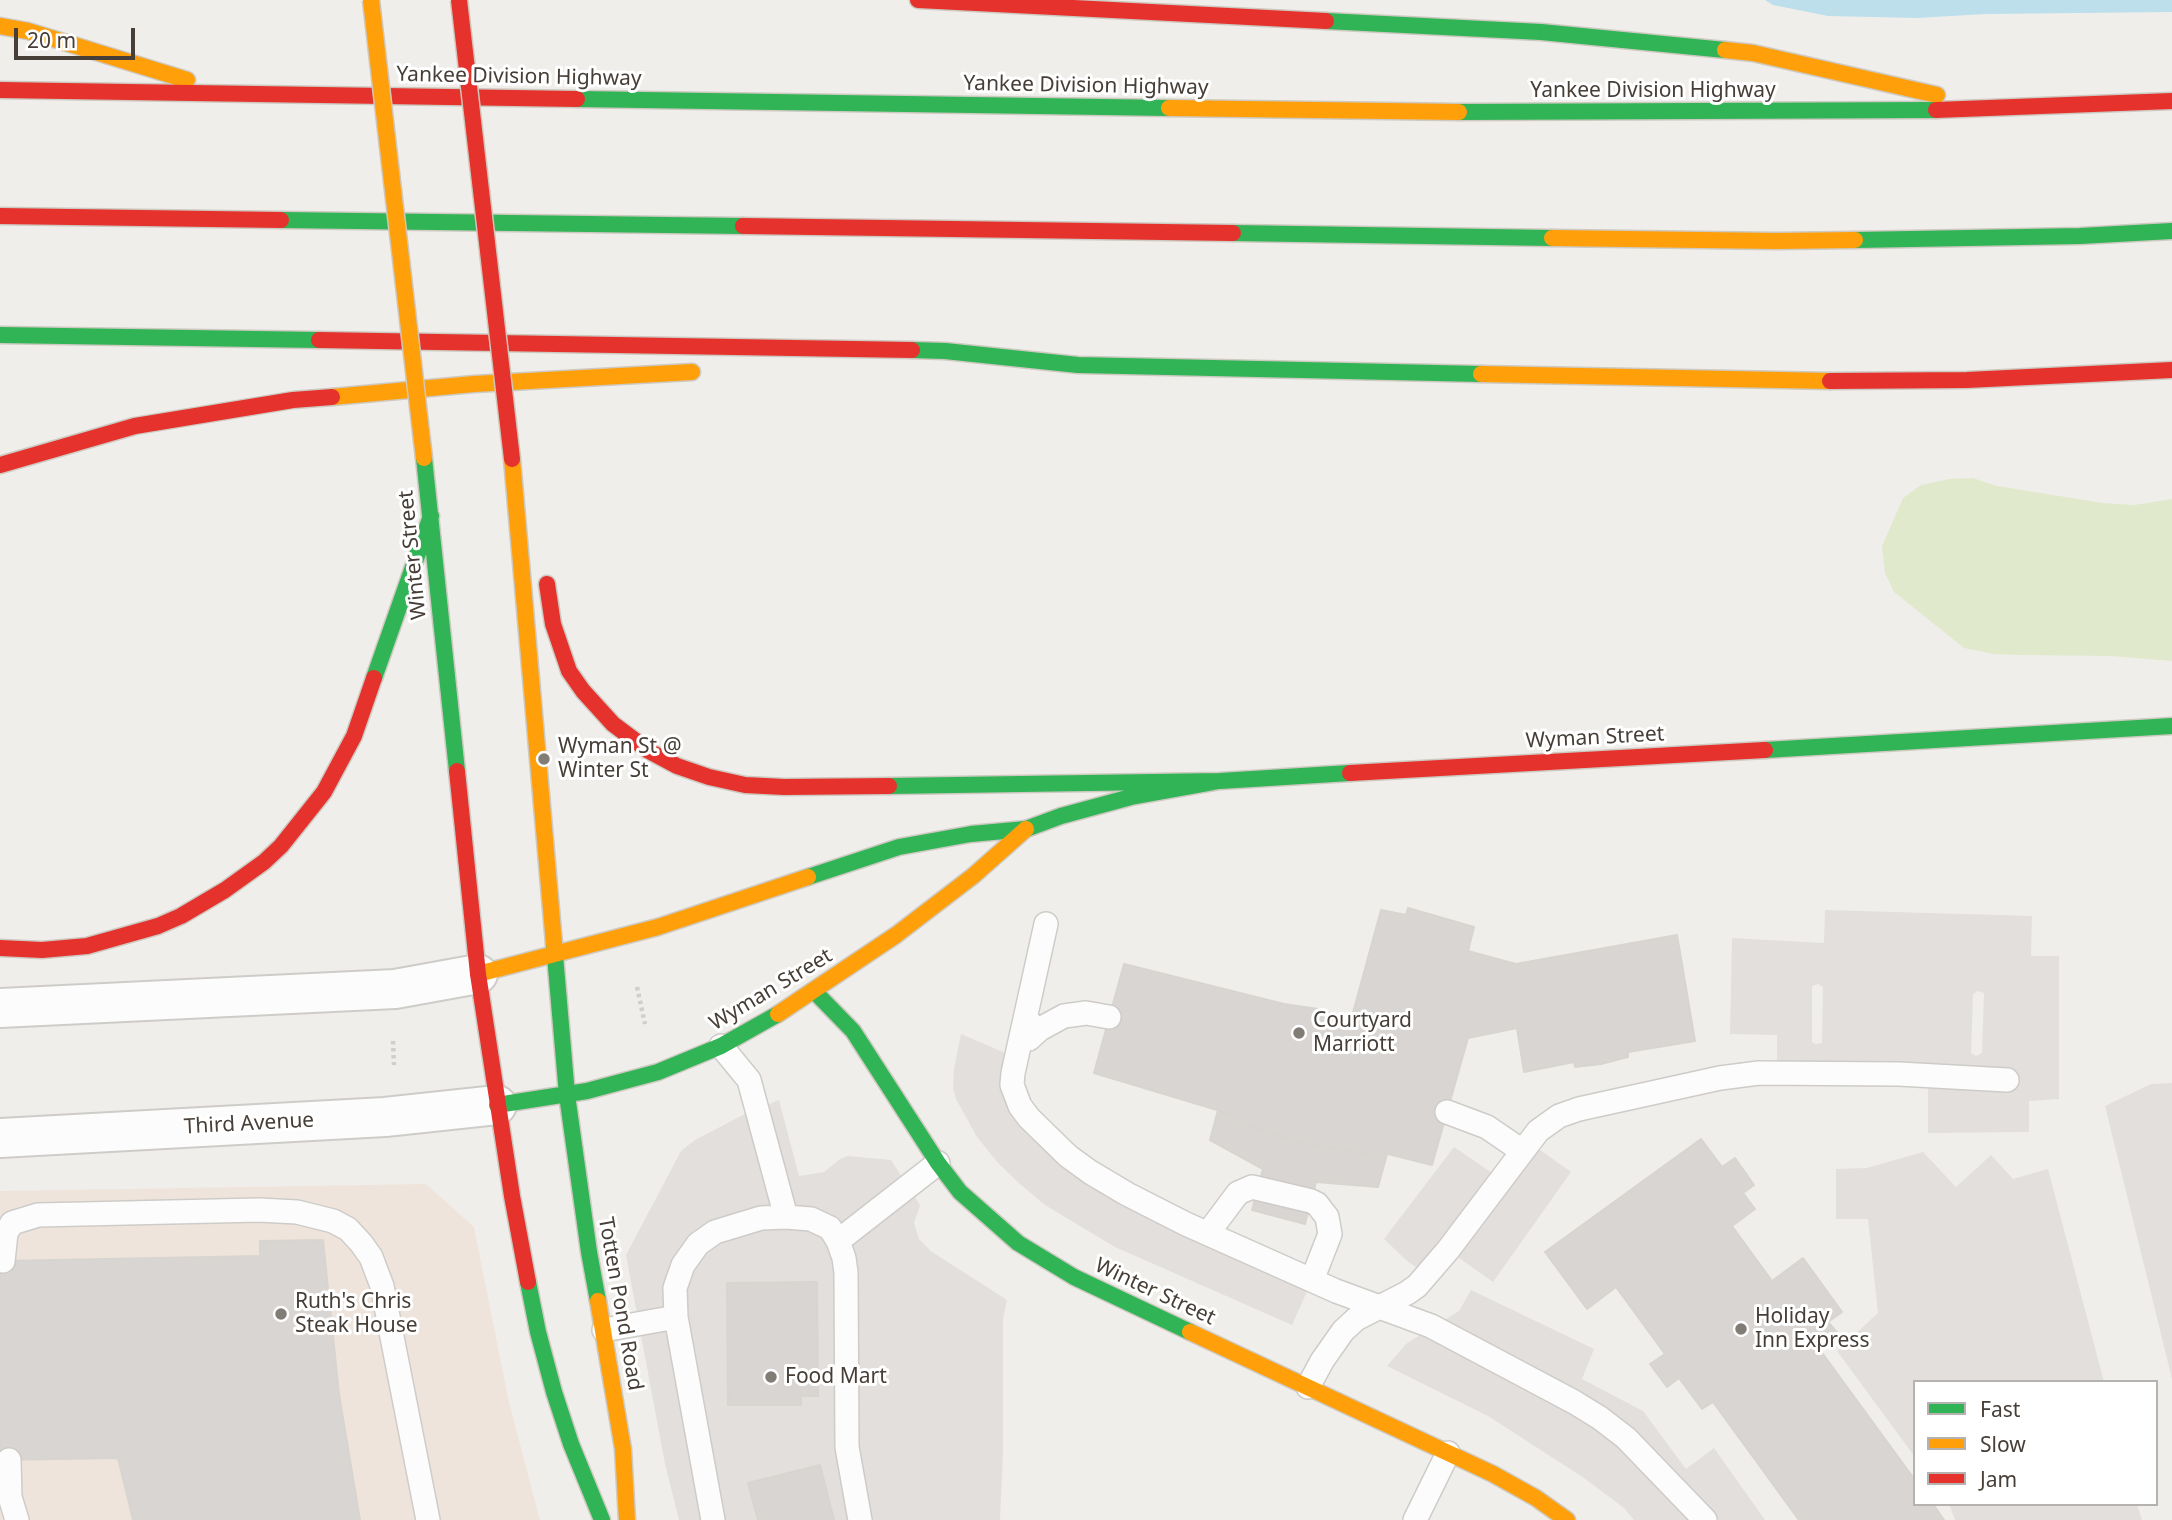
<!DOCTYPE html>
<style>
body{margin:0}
#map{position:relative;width:2172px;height:1520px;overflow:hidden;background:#f0eeeb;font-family:"Noto Sans",sans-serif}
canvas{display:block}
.legend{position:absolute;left:1913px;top:1380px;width:245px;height:126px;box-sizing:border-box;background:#fff;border:2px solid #b5b2af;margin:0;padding:9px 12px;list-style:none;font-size:21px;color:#463e37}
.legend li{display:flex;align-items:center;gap:14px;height:35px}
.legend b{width:35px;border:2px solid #b5b2af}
.scale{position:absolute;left:14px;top:28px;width:121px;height:32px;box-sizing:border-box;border:4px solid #463e37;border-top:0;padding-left:9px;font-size:21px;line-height:24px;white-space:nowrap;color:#463e37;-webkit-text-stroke:5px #fff;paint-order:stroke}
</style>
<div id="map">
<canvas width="2172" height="1520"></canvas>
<ul class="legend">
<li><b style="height:9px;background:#30b455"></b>Fast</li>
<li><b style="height:9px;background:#ff9f0a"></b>Slow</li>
<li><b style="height:9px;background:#e5322d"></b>Jam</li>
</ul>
<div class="scale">20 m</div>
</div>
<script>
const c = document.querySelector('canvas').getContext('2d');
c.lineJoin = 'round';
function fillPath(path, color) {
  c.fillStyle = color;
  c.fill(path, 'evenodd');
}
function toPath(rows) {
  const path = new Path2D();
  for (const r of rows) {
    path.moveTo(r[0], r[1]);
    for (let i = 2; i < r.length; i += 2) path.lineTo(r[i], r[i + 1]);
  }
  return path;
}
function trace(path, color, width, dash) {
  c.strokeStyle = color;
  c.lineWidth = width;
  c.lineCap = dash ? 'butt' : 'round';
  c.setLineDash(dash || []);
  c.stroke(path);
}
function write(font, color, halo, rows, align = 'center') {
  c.font = font + ' "Noto Sans",sans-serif';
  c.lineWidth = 6;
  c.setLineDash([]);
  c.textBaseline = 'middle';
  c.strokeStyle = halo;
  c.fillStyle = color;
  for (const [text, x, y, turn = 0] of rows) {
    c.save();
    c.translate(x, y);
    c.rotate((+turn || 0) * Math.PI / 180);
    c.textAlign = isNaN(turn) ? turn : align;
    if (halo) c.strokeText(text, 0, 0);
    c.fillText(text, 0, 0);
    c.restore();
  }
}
const commercial = toPath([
 [426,1184,474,1227,509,1402,540,1520,0,1520,0,1191]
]);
const green = toPath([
 [1973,478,1997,486,2103,503,2134,505,2172,499,2172,661,2110,656,2018,655,1993,654,1964,648,1894,592,1885,573,1882,546,1903,498,1921,485,1949,479]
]);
const parking = toPath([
 [1825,910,2032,916,2031,956,2059,956,2059,1099,2029,1101,2029,1132,1928,1133,1928,1075,1777,1072,1777,1035,1730,1034,1732,938,1824,943],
 [1818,984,1823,987,1822,1043,1816,1044,1812,1042,1812,986],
 [1978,991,1984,993,1982,1053,1976,1056,1971,1053,1973,994],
 [961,1034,1017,1058,1012,1085,1068,1156,1312,1280,1292,1325,1115,1247,1045,1205,1020,1184,999,1164,977,1137,956,1099,953,1088,954,1069],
 [2172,1083,2172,1379,2105,1106,2151,1084],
 [779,1100,799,1176,824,1172,840,1159,847,1156,891,1160,920,1205,914,1223,919,1239,932,1252,1007,1300,1003,1319,1003,1452,1000,1520,679,1520,665,1464,626,1255,681,1151,695,1140,743,1115],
 [817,1282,818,1396,801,1396,800,1405,728,1405,727,1283],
 [1529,1142,1571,1172,1493,1282,1448,1250,1427,1275,1406,1260,1384,1239,1454,1147,1501,1179],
 [1923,1152,1956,1187,1991,1155,2013,1179,2048,1169,2104,1382,1915,1382,1915,1457,1837,1351,1878,1313,1868,1219,1836,1219,1836,1169,1867,1168],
 [1471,1290,1594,1349,1582,1379,1643,1411,1686,1469,1714,1448,1765,1520,1634,1520,1624,1508,1584,1478,1488,1416,1387,1366,1406,1344,1459,1311],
 [1949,1504,2137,1504,2142,1520,1955,1520]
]);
const water = toPath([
 [1765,0,2172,0,2172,12,1986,14,1917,18,1828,16,1773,5]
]);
const building = toPath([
 [1408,908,1474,927,1468,951,1516,964,1677,935,1695,1041,1628,1052,1628,1057,1601,1064,1575,1067,1574,1062,1524,1072,1517,1028,1468,1038,1432,1165,1372,1150,1371,1155,1303,1143,1236,1121,1237,1116,1094,1073,1124,964,1284,1004,1318,1009,1351,1020,1381,910,1406,915,1408,908],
 [1218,1110,1237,1116,1236,1121,1303,1143,1371,1155,1372,1150,1387,1154,1378,1187,1316,1182,1305,1224,1252,1210,1263,1169,1210,1140,1218,1110],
 [1701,1139,1722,1167,1735,1158,1754,1185,1743,1193,1755,1209,1732,1226,1772,1281,1803,1258,1842,1312,1828,1322,1840,1336,1820,1350,1915,1480,1915,1504,1933,1504,1944,1520,1799,1520,1713,1402,1702,1409,1679,1378,1667,1387,1650,1364,1665,1354,1616,1287,1587,1309,1545,1252,1701,1139],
 [323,1240,339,1394,360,1520,133,1520,118,1458,0,1460,0,1261,260,1256,260,1241,323,1240],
 [817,1282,818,1396,801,1396,801,1405,728,1405,727,1283,817,1282],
 [820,1465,834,1520,758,1520,748,1483,820,1465]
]);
const path = toPath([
 [637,987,645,1024],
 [393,1041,394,1065]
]);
const lane = toPath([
 [1046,924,1013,1073,1012,1085,1020,1106,1029,1118,1068,1156,1090,1172,1127,1194,1186,1224,1336,1291,1431,1326,1574,1402,1600,1418,1626,1438,1705,1520],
 [1031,1024,1029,1039,1040,1029,1064,1016,1086,1013,1109,1017],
 [721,1046,749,1080,786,1217],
 [1447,1112,1487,1127,1522,1151],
 [1208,1233,1238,1193,1252,1187,1311,1201,1317,1204,1327,1217,1330,1234,1312,1280],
 [838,1241,938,1163],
 [3,1261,6,1233,12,1223,38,1215,259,1210,297,1212,333,1221,348,1229,361,1243,371,1257,382,1286,428,1520],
 [604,1330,676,1317],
 [1308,1387,1322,1361,1343,1331,1356,1319,1407,1293,1417,1286,1448,1250,1538,1131,1559,1116,1579,1109,1720,1078,1759,1073,1899,1074,2007,1080],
 [9,1460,10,1497,17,1520],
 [713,1520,676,1317,675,1288,683,1265,698,1244,715,1232,761,1218,786,1217,811,1219,830,1228,838,1241,844,1258,846,1273,847,1447,860,1520],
 [1415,1520,1448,1453]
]);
const street = toPath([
 [0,1008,395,989,478,974],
 [0,1138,385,1117,497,1105]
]);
const fast = toPath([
 [1326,21,1541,32,1725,50],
 [577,99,1169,108],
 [1459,112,1936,110],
 [281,220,743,226],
 [1233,233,1552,238],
 [1855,240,2080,236,2172,231],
 [0,335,319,340],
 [912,350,945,351,1078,365,1481,374],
 [424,458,457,771],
 [374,678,431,516],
 [1765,750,2172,726],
 [889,786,1220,781],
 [808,877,899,847,971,834,1026,829,1061,816,1131,797,1220,781,1350,773],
 [554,944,567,1095,589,1252,598,1301],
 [814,991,853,1031,938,1163,960,1192,1018,1243,1074,1277,1190,1332],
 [497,1105,587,1091,658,1072,721,1046,778,1014],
 [528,1282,538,1332,554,1392,571,1444,602,1520]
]);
const slow = toPath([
 [0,26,28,31,187,80],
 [1725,50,1753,53,1937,95],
 [1169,108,1459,112],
 [1552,238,1776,241,1855,240],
 [1481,374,1830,381],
 [332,397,474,384,692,372],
 [512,459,554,944],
 [478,974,658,927,808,877],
 [778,1014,896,935,973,876,1026,829],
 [598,1301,623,1449,627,1520],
 [1190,1332,1493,1474,1536,1498,1567,1520]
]);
const jam = toPath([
 [918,0,1326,21],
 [0,90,577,99],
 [1936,110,2172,101],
 [0,216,281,220],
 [743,226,1233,233],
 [319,340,912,350],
 [1830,381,1967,380,2172,370],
 [0,465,135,426,293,400,332,397],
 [547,584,553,624,569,671,583,691,613,724,649,751,677,766,709,777,745,785,784,787,889,786],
 [457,771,478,974,512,1196,528,1282],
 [1350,773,1765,750],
 [0,948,42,950,87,946,158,926,181,916,225,890,264,862,281,846,324,792,354,736,374,678]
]);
const slowBridge = toPath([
 [371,0,424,458]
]);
const jamBridge = toPath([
 [459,0,512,459]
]);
const markers = [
 [544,759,7,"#827c76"],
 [1299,1033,7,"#827c76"],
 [281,1314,7,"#827c76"],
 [1741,1329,7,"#827c76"],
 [771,1377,7,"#827c76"]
];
const streetNames = [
 ["Yankee Division Highway",519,77,1],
 ["Yankee Division Highway",1086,86,1],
 ["Yankee Division Highway",1653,91],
 ["Winter Street",413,555,-96],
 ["Wyman Street",1595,738,-3],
 ["Wyman Street",771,990,-31],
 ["Third Avenue",249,1124,-3],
 ["Winter Street",1155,1292,25],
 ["Totten Pond Road",620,1304,80]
];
const poiNames = [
 ["Wyman St @",558,747],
 ["Winter St",558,771],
 ["Courtyard",1313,1021],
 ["Marriott",1313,1045],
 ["Ruth's Chris",295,1302],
 ["Steak House",295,1326],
 ["Holiday",1755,1317],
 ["Inn Express",1755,1341],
 ["Food Mart",785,1377]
];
fillPath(commercial, '#efe4db');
fillPath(green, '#e1e9cc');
fillPath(parking, '#e2dfdc');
fillPath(water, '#bddfec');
fillPath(building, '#d8d5d2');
trace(building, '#d8d4d0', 2);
trace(lane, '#ceccc8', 26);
trace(street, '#ceccc8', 42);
trace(fast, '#cecac2', 19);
trace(slow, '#cecac2', 19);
trace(jam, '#cecac2', 19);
trace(path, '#d1cecb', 4.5, [3.5, 3.5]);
trace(lane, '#fdfcfc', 23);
trace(street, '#fdfcfc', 38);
trace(fast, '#30b455', 16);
trace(slow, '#ff9f0a', 16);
trace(jam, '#e5322d', 16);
trace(slowBridge, '#d1c7b9', 19, []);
trace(jamBridge, '#d1c7b9', 19, []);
trace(slowBridge, '#ff9f0a', 16);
trace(jamBridge, '#e5322d', 16);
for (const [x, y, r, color] of markers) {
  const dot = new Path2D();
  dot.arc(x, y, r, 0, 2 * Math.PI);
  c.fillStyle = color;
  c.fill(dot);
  trace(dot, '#fff', 2.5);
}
write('21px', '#463e37', '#fff', streetNames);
write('21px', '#463e37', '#fff', poiNames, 'left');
</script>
